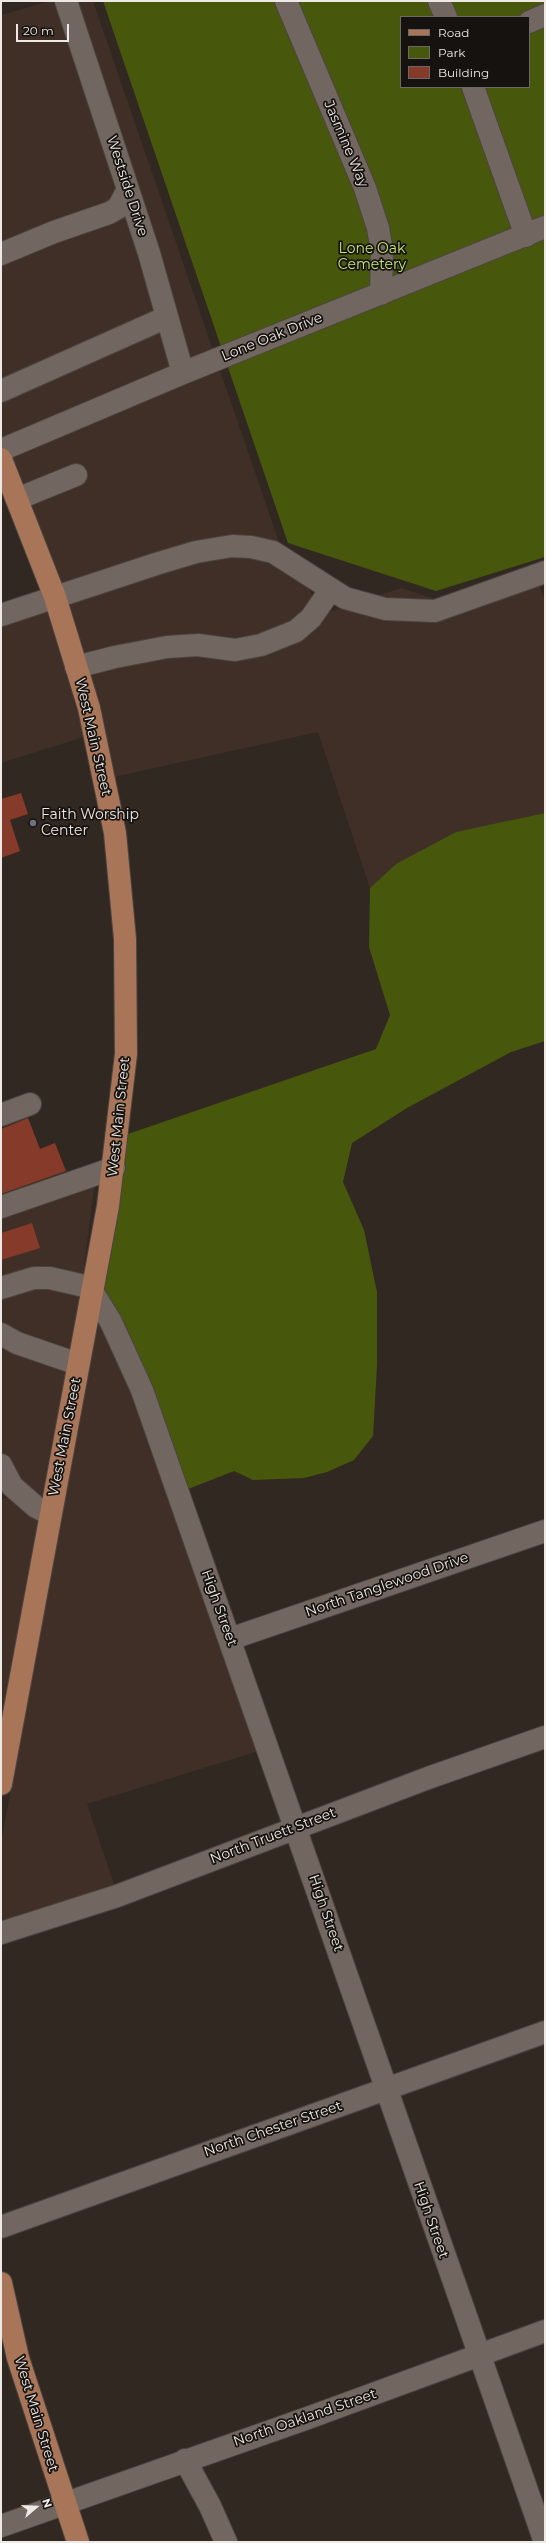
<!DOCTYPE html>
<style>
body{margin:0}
#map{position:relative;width:546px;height:2543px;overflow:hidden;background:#322822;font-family:Montserrat,sans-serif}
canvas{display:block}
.frame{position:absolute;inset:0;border:2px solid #efe9e5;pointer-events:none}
.legend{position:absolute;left:400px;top:16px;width:130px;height:72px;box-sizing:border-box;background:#16120f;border:1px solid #6d6865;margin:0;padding:5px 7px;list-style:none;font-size:12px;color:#efe9e5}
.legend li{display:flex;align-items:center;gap:8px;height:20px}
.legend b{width:20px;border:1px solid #6d6865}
.north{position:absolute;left:16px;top:2487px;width:40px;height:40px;-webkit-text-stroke:3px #16120f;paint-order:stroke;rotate:71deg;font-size:11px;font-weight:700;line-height:16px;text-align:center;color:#efe9e5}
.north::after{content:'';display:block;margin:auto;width:14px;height:18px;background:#efe9e5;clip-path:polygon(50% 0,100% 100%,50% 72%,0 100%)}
.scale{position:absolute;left:16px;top:24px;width:53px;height:18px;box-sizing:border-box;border:2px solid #efe9e5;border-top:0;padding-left:5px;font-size:12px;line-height:14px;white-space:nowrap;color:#efe9e5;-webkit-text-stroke:3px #16120f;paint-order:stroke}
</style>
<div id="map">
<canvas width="546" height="2543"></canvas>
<div class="frame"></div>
<ul class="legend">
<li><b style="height:5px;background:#a87558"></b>Road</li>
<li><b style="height:11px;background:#47580c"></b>Park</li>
<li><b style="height:11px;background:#863a29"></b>Building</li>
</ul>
<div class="north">N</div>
<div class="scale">20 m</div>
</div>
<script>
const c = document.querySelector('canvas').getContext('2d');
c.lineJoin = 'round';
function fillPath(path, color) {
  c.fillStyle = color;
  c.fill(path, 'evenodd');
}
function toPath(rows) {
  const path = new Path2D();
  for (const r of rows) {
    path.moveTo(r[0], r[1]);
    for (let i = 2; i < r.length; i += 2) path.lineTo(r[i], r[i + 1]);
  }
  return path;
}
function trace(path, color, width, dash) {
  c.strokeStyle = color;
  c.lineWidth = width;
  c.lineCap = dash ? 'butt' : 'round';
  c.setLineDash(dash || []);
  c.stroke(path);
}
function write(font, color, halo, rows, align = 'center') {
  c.font = font + ' Montserrat,sans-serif';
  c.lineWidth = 3.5;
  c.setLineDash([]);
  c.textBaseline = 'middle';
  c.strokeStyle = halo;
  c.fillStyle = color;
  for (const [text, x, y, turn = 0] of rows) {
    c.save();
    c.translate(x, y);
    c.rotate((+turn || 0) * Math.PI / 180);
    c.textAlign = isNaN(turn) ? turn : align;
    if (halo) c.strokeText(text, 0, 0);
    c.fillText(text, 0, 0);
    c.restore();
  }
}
const built = toPath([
 [50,1,93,1,280,545,293,553,321,615,401,588,435,599,534,568,545,602,545,813,514,820,396,864,370,888,318,732,114,777,62,585,1,431,1,15],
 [48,609,79,711,84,737,1,763,1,625],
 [96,1174,84,1266,86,1270,1,1727,1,1500,10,1497,1,1466,1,1208],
 [100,1306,173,1495,259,1751,87,1804,117,1893,1,1926,1,1843]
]);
const green = toPath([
 [103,1,545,1,545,557,436,591,288,543],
 [401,17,529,17,529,87,401,87],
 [545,813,545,1041,511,1052,407,1108,352,1143,343,1182,364,1230,377,1292,377,1365,373,1436,354,1460,327,1472,304,1478,253,1480,234,1471,173,1495,100,1306,118,1206,128,1134,376,1049,390,1015,369,947,370,888,396,864,456,832]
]);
const building = toPath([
 [21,793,28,814,10,820,20,851,1,858,1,799],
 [28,1118,40,1149,55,1143,66,1171,1,1194,1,1129],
 [32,1223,40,1248,1,1260,1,1233]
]);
const minor = toPath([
 [66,1,149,253,183,373],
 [286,1,365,188,378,228,382,251,381,294],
 [439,1,446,17],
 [529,22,545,15],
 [473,87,526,236],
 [1,254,54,232,109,213,118,208,128,189],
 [1,391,167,317],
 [1,450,183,373,545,227],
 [17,499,76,475],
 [1,615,156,564,196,552,232,546,251,547,273,552,345,598,385,609,435,611,545,572],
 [76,667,115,657,167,647,198,645,235,650,261,645,296,631,311,618,331,589],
 [1,1115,30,1104],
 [1,1207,114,1168],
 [1,1288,34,1278,50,1278,93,1288],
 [92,1291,111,1322,142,1390,545,2542],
 [1,1334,17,1343,78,1364],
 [1,1465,12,1486,36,1507,50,1514],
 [230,1639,545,1531],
 [1,1933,117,1896,428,1778,545,1737],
 [1,2227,545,2032],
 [185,2460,210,2506,226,2542],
 [1,2526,305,2419,545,2331]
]);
const major = toPath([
 [1,459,55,597,89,708,115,833,125,939,126,1054,108,1206,1,1784],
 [1,2283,18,2358,78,2542]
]);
const markers = [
 [33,823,4,"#6b7280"]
];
const streetNames = [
 ["Jasmine Way",346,144,67],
 ["Westside Drive",127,186,72],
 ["Lone Oak Drive",272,337,-22],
 ["West Main Street",93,737,77],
 ["West Main Street",119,1117,-84],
 ["West Main Street",65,1437,-79],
 ["North Tanglewood Drive",387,1585,-19],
 ["High Street",219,1608,70],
 ["North Truett Street",273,1836,-21],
 ["High Street",326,1913,71],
 ["North Chester Street",273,2129,-19],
 ["High Street",431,2220,71],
 ["West Main Street",36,2414,73],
 ["North Oakland Street",305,2418,-19]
];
const parkNames = [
 ["Lone Oak",372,249],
 ["Cemetery",372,265]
];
const poiNames = [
 ["Faith Worship",41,815],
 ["Center",41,831]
];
fillPath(built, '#3f2f27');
fillPath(green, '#47580c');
fillPath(building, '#863a29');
trace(minor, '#4c4440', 24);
trace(major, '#4c4440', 24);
trace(minor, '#716660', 22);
trace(major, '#a87558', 22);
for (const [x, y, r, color] of markers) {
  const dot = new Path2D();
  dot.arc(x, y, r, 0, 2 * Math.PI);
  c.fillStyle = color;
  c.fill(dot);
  trace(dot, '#16120f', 1.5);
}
write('14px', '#efe9e5', '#16120f', streetNames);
write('14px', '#c8e67a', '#16120f', parkNames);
write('14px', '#efe9e5', '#16120f', poiNames, 'left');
</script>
